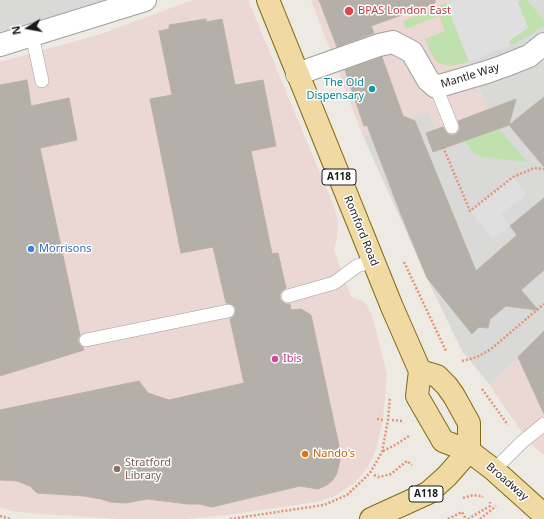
<!DOCTYPE html>
<style>
body{margin:0}
#map{position:relative;width:544px;height:519px;overflow:hidden;background:#eceae2;font-family:"Noto Sans",sans-serif}
canvas{display:block}
.north{position:absolute;left:8px;top:8px;width:40px;height:40px;-webkit-text-stroke:3px #fff;paint-order:stroke;rotate:259deg;font-size:11px;font-weight:700;line-height:16px;text-align:center;color:#1b1b1b}
.north::after{content:'';display:block;margin:auto;width:14px;height:18px;background:#1b1b1b;clip-path:polygon(50% 0,100% 100%,50% 72%,0 100%)}
</style>
<div id="map">
<canvas width="544" height="519"></canvas>
<div class="north">N</div>
</div>
<script>
const c = document.querySelector('canvas').getContext('2d');
c.lineJoin = 'round';
function fillPath(path, color) {
  c.fillStyle = color;
  c.fill(path, 'evenodd');
}
function toPath(rows) {
  const path = new Path2D();
  for (const r of rows) {
    path.moveTo(r[0], r[1]);
    for (let i = 2; i < r.length; i += 2) path.lineTo(r[i], r[i + 1]);
  }
  return path;
}
function trace(path, color, width, dash) {
  c.strokeStyle = color;
  c.lineWidth = width;
  c.lineCap = dash ? 'butt' : 'round';
  c.setLineDash(dash || []);
  c.stroke(path);
}
function write(font, color, halo, rows, align = 'center') {
  c.font = font + ' "Noto Sans",sans-serif';
  c.lineWidth = 3;
  c.setLineDash([]);
  c.textBaseline = 'middle';
  c.strokeStyle = halo;
  c.fillStyle = color;
  for (const [text, x, y, turn = 0] of rows) {
    c.save();
    c.translate(x, y);
    c.rotate((+turn || 0) * Math.PI / 180);
    c.textAlign = isNaN(turn) ? turn : align;
    if (halo) c.strokeText(text, 0, 0);
    c.fillText(text, 0, 0);
    c.restore();
  }
}
const residential = toPath([
 [0,0,112,0,0,34],
 [446,0,544,0,544,332,490,385,462,351,432,289,363,136,429,111,437,133,459,121,488,110]
]);
const commercial = toPath([
 [193,0,248,0,334,207,338,221,337,238,334,250,351,297,357,299,366,303,372,315,387,374,383,420,376,450,366,470,354,483,335,496,316,502,227,515,186,519,119,519,28,513,11,511,0,507,0,62,98,35],
 [311,0,446,0,488,110,459,121,460,124,437,133,429,111,363,136],
 [544,332,544,455,530,443,498,398,490,385]
]);
const grass = toPath([
 [523,0,527,0,544,21,544,25,530,35,510,45,509,41,528,28,518,3],
 [446,3,469,62,451,66,438,63,432,55,425,39,445,31,439,16,408,28,405,27,403,21],
 [499,129,527,162,485,157,474,154,465,141]
]);
const parking = toPath([
 [454,0,517,0,528,28,509,41,510,45,469,62,446,3],
 [513,177,527,194,501,214,510,226,493,240,470,211]
]);
const building = toPath([
 [319,0,435,0,435,3,371,26,374,33,337,47,319,0],
 [206,19,206,22,222,19,235,85,263,80,276,146,251,151,272,254,278,253,286,288,283,290,280,294,280,299,283,302,286,304,290,304,291,310,301,309,311,315,339,446,340,460,337,473,333,480,327,485,318,489,300,486,212,507,199,504,188,504,147,499,126,503,110,502,101,499,84,496,37,493,30,486,17,481,0,480,0,410,139,381,148,393,169,400,244,383,230,319,233,317,235,314,236,309,234,306,231,304,226,303,213,247,181,253,150,99,172,95,159,31,169,29,169,25,206,19],
 [382,57,403,116,415,121,476,271,517,235,510,226,544,198,544,270,521,290,538,310,506,306,490,319,488,328,479,327,472,334,427,278,400,212,367,125,364,126,345,70,382,57],
 [27,80,31,106,69,98,77,140,40,148,80,335,78,338,78,342,80,345,83,347,84,350,0,376,0,85,27,80],
 [544,97,544,167,509,125,433,152,426,133,443,127,447,133,450,135,455,135,458,132,460,129,458,121,516,99,509,125,544,97],
 [544,331,544,414,518,357,544,331]
]);
const path = toPath([
 [443,147,470,211,513,177,534,168,544,169],
 [404,262,446,351],
 [462,361,477,357,491,349,544,304],
 [482,389,508,425],
 [377,419,383,420],
 [392,420,402,421],
 [383,451,395,445,409,436],
 [374,475,379,477,391,474,407,461,412,465],
 [463,498,473,495,481,496,483,497],
 [0,516,11,519],
 [230,519,324,505,347,495,370,473,382,452,388,420,390,397],
 [448,519,462,512,466,519],
 [468,519,490,506,490,502],
 [480,519,496,506]
]);
const service = toPath([
 [32,35,42,81],
 [436,87,452,127],
 [288,296,334,283,357,266,373,261],
 [86,340,228,311],
 [494,470,521,443,544,424]
]);
const minor = toPath([
 [0,45,145,0],
 [297,74,379,45,393,42,412,52,428,80,436,87,487,72,504,66,529,56,544,44]
]);
const primary = toPath([
 [268,0,392,307,420,371,417,396,443,441,469,451,494,470,544,515],
 [420,371,437,376,447,386,454,396,469,423,469,451],
 [371,519,428,493,447,476,469,451]
]);
const markers = [
 [349,11,5,"#e0444e"],
 [372,89,4,"#0f9aa8"],
 [31,249,4,"#3f7fe0"],
 [275,359,4,"#d1479c"],
 [305,454,4,"#e8710a"],
 [117,469,4,"#8d6e63"]
];
const shields = [
 [339,177,34],
 [426,494,34]
];
const shieldNames = [
 ["A118",339,177],
 ["A118",426,494]
];
const healthNames = [
 ["BPAS London East",358,11]
];
const streetNames = [
 ["Mantle Way",470,76,-17],
 ["Romford Road",361,231,68],
 ["Broadway",507,482,41]
];
const cultureNames = [
 ["The Old",364,83],
 ["Dispensary",364,96]
];
const shopNames = [
 ["Morrisons",39,249]
];
const hotelNames = [
 ["Ibis",283,359]
];
const foodNames = [
 ["Nando's",313,454]
];
const educationNames = [
 ["Stratford",125,463],
 ["Library",125,476]
];
fillPath(residential, '#d9d9d8');
fillPath(commercial, '#ebd7d3');
fillPath(grass, '#c0e0ad');
fillPath(parking, '#dfdfdf');
fillPath(building, '#b4afa8');
trace(building, '#bbb2a6', 1);
trace(service, '#9f9f9f', 14);
trace(minor, '#9f9f9f', 24);
trace(primary, '#816b11', 24);
trace(path, '#e89177', 2.5, [2, 2]);
trace(service, '#fff', 13);
trace(minor, '#fff', 22);
trace(primary, '#f0d9a3', 22);
for (const [x, y, r, color] of markers) {
  const dot = new Path2D();
  dot.arc(x, y, r, 0, 2 * Math.PI);
  c.fillStyle = color;
  c.fill(dot);
  trace(dot, '#fff', 1.5);
}
for (const [x, y, w] of shields) {
  const box = new Path2D();
  box.roundRect(x - w / 2, y - 8, w, 16, 3);
  c.fillStyle = '#fff';
  c.fill(box);
  trace(box, '#1b1b1b', 1);
}
write('bold 10px', '#1b1b1b', null, shieldNames);
write('11px', '#be3a42', '#fff', healthNames, 'left');
write('11px', '#1b1b1b', '#fff', streetNames);
write('11px', '#0d838f', '#fff', cultureNames, 'right');
write('11px', '#366cbe', '#fff', shopNames, 'left');
write('11px', '#b23c85', '#fff', hotelNames, 'left');
write('11px', '#c56008', '#fff', foodNames, 'left');
write('11px', '#785e54', '#fff', educationNames, 'left');
</script>
